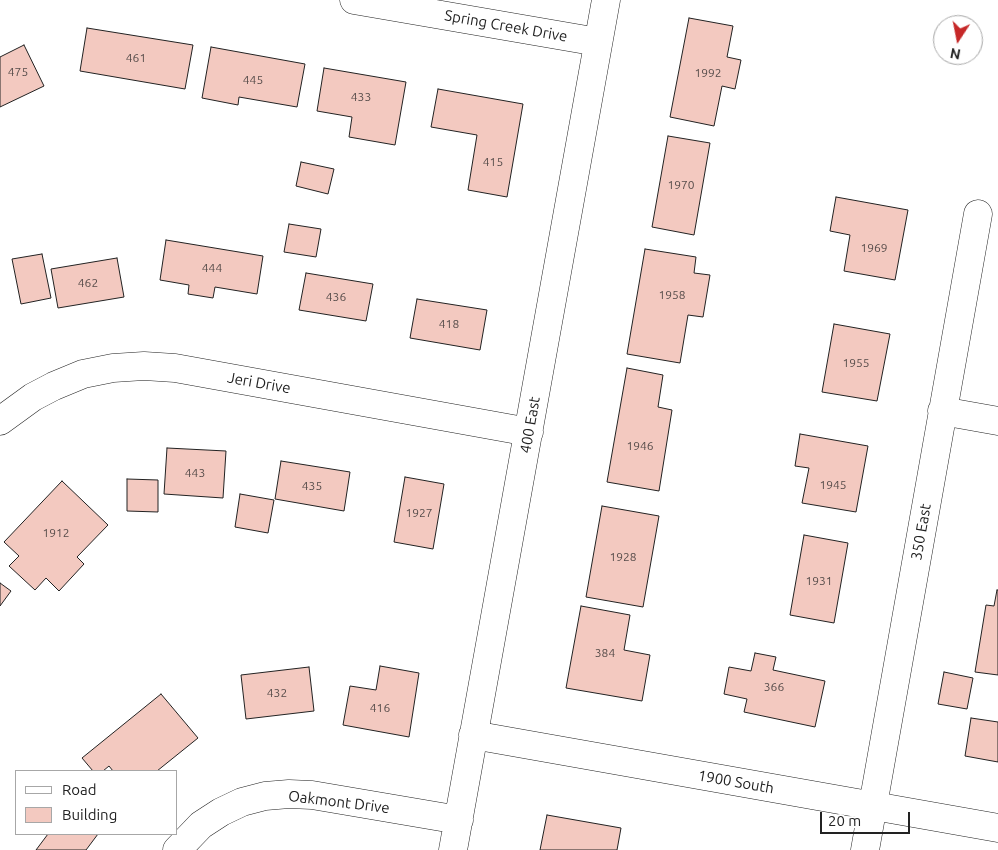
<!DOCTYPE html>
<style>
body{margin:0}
#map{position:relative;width:998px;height:850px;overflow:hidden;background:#fff;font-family:Ubuntu,sans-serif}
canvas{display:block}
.legend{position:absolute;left:15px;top:770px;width:162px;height:65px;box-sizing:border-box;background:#fff;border:1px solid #a7a7a7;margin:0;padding:6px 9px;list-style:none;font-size:15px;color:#222}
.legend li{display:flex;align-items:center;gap:10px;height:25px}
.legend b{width:25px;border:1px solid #a7a7a7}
.north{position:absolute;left:933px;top:15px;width:50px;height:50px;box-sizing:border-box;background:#fff;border:1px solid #a7a7a7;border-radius:50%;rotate:191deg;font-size:14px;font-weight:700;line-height:20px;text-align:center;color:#222}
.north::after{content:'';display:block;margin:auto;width:18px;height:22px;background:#c62828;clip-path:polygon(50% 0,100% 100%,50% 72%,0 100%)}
.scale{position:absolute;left:820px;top:812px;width:90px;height:22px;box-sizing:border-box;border:2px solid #222;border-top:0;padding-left:6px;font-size:15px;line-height:18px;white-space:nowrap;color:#222;-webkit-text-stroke:4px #fff;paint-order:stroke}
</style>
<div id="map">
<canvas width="998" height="850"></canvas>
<ul class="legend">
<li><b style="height:6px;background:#fff"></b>Road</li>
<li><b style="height:14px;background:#f3c9c0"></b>Building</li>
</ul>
<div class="north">N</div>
<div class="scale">20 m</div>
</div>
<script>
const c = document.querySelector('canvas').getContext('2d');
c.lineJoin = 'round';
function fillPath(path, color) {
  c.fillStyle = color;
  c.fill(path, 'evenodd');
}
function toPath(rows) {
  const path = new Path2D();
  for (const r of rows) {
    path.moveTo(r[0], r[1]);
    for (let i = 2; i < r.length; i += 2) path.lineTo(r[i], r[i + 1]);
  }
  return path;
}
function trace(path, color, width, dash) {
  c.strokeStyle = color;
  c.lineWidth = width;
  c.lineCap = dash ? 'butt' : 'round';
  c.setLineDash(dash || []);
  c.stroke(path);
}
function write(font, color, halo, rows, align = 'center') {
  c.font = font + ' Ubuntu,sans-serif';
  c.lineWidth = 4;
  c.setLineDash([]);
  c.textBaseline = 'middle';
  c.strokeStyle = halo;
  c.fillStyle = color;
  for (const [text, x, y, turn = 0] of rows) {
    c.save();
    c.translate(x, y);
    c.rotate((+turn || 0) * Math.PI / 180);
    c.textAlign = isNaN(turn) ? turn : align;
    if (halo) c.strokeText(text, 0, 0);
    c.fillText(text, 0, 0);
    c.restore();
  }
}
const building = toPath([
 [689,18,733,26,727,57,741,60,735,89,722,86,714,126,670,117,689,18],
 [87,28,193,45,185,89,80,71,87,28],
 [24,45,44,86,0,107,0,57,24,45],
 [211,47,305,64,297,107,239,97,238,105,202,98,211,47],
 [324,68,406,82,395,145,349,137,352,117,317,111,324,68],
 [438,89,523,104,507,197,468,190,477,135,431,127,438,89],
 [668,136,710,143,694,235,652,227,668,136],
 [301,162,334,169,328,194,296,186,301,162],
 [836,197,908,210,895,280,844,271,850,235,830,231,836,197],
 [289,224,321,229,316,257,284,252,289,224],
 [166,240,263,256,257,294,215,287,213,298,188,294,189,285,160,280,166,240],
 [645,249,696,257,694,273,710,275,703,317,688,315,680,363,627,354,645,249],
 [42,254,51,298,21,304,12,259,42,254],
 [117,258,124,297,58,308,51,269,117,258],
 [306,273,373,284,366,321,299,310,306,273],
 [417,299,487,310,480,350,410,338,417,299],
 [834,324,890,334,877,401,822,392,834,324],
 [627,368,663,375,658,407,672,410,659,491,607,482,627,368],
 [800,434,868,446,856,512,802,503,809,468,795,466,800,434],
 [167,448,226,451,223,498,164,494,167,448],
 [281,461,350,472,344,511,275,499,281,461],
 [405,477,444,484,433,549,394,542,405,477],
 [127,479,158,480,158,512,127,511,127,479],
 [62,481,108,525,77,557,84,564,59,591,46,578,35,590,9,566,19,556,4,542,62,481],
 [240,494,274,500,268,533,235,527,240,494],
 [602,506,659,516,643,607,586,597,602,506],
 [804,535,848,543,834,623,790,615,804,535],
 [0,583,11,591,0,606,0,583],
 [997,590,998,590,998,675,975,672,986,605,994,606,997,590],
 [581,606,630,615,624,650,650,655,642,701,566,688,581,606],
 [755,653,776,657,773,670,825,681,815,727,744,712,747,699,724,694,729,667,751,671,755,653],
 [380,666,419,673,409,737,343,725,350,686,376,690,380,666],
 [309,667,314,711,246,719,241,675,309,667],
 [944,672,973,678,967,709,938,704,944,672],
 [161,694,198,738,157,771,113,771,109,766,103,771,93,771,82,758,161,694],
 [971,718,998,722,998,762,965,756,971,718],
 [547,815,621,828,617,850,540,850,547,815],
 [48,834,98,834,86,850,36,850,48,834]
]);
const minor = toPath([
 [354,0,598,42],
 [942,411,998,421],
 [0,421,33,397,54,386,83,374,113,368,144,366,175,368,529,432],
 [473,735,998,828],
 [177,850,201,825,221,812,242,802,265,796,289,794,312,795,459,820],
 [453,850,606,0],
 [865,850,978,214]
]);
const numberNames = [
 ["461",136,58],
 ["475",18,72],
 ["1992",708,73],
 ["445",253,80],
 ["433",361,97],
 ["415",493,162],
 ["1970",681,185],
 ["1969",874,248],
 ["444",212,268],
 ["462",88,283],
 ["1958",672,295],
 ["436",336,297],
 ["418",449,324],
 ["1955",856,363],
 ["1946",640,446],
 ["443",195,473],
 ["1945",833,485],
 ["435",312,486],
 ["1927",419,513],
 ["1912",56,533],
 ["1928",623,557],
 ["1931",819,581],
 ["384",605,653],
 ["366",774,687],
 ["432",277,693],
 ["416",380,708]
];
const streetNames = [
 ["Spring Creek Drive",506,26,10],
 ["Jeri Drive",259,383,10],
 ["400 East",530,425,-80],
 ["350 East",921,532,-80],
 ["1900 South",736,782,10],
 ["Oakmont Drive",339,802,7]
];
fillPath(building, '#f3c9c0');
trace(building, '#222', 1);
trace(minor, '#222', 29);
trace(minor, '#fff', 28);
write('12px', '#564c4a', null, numberNames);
write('15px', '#222', '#fff', streetNames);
</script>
